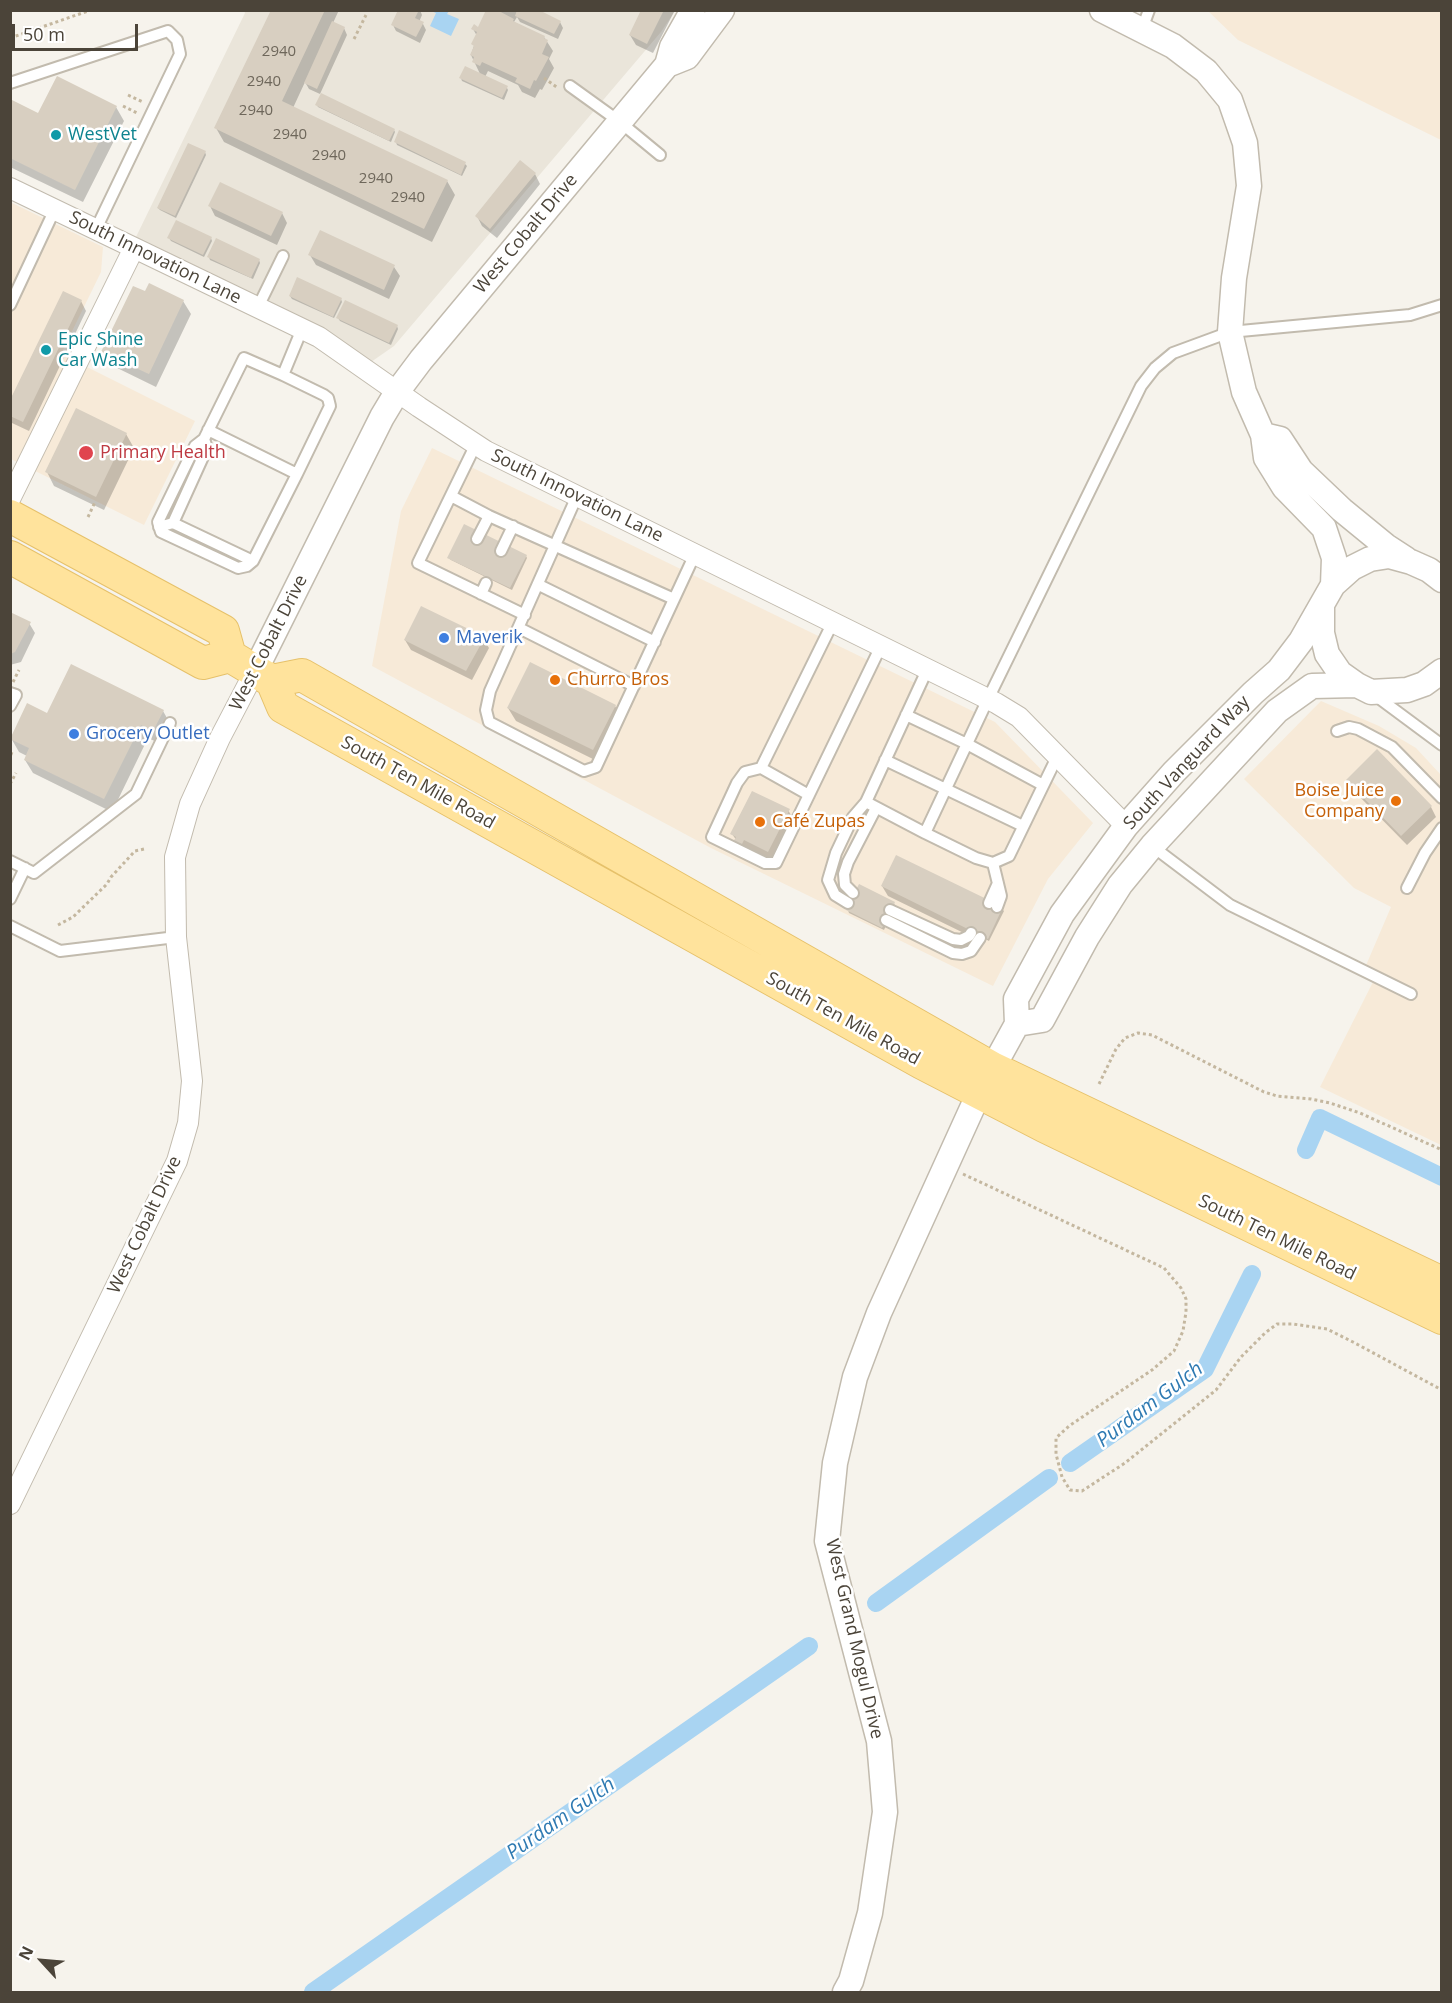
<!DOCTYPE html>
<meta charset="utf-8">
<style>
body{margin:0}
#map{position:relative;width:1452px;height:2003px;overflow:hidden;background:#f6f3ec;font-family:"Open Sans",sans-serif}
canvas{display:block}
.frame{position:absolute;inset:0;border:12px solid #4b4439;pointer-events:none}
.north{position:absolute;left:12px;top:1931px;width:60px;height:60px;-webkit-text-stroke:4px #fff;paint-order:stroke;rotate:296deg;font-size:16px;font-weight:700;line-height:24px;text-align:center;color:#4b4439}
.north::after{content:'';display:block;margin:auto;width:21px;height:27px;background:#4b4439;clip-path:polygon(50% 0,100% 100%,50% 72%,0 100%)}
.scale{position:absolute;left:12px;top:24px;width:126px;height:27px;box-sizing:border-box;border:3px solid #4b4439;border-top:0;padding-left:8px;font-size:18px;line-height:21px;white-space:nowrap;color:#4b4439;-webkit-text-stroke:4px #fff;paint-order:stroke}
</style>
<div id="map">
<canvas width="1452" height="2003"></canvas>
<div class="frame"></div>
<div class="north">N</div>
<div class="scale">50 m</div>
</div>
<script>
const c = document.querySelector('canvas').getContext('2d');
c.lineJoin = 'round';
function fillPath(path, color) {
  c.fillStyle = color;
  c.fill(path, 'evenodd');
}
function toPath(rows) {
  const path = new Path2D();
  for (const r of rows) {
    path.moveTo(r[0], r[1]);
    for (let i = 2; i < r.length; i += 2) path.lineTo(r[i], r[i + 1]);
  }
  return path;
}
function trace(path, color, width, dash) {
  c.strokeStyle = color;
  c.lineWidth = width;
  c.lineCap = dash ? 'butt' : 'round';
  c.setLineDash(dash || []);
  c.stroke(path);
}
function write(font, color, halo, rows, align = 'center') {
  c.font = font + ' "Open Sans",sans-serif';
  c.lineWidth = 5;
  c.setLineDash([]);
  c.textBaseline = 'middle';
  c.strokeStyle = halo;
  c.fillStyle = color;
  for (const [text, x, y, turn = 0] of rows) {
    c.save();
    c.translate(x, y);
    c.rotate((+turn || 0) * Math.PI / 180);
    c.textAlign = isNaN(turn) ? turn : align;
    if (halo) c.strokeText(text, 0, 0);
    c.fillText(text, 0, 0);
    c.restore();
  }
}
const residential = toPath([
 [244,11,675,11,661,32,394,346,371,362,325,329,136,237,245,13]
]);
const commercial = toPath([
 [1207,10,1441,11,1441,140,1238,40],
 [10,202,103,247,101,272,61,354,195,421,144,525,11,459],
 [432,448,995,722,1093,823,1048,879,993,986,711,848,372,666,401,511],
 [1321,701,1379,726,1416,748,1441,775,1441,1145,1320,1087,1375,978,1364,970,1391,907,1354,888,1244,779]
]);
const water = toPath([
 [431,11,449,11,447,14,459,19,451,36,430,26,436,13]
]);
const shadow = toPath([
 [273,10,339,10,333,23,344,28,347,35,320,94,309,89,305,82,293,108,447,181,455,195,432,242,224,142,216,128],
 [400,10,420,10,422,15,419,22,423,24,426,30,420,43,396,31,393,25],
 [488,10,535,10,560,22,563,28,558,39,520,22,517,17,514,22,544,37,553,51,549,59,554,68,542,90,540,89,535,98,522,92,518,85,488,71,485,77,507,88,508,90,504,100,462,81,461,78,481,76,471,55,477,36,473,29,479,29],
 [643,10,675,10,653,53,636,45,630,35],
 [10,101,39,115,116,107,124,121,83,202,10,167],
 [317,105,394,130,395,132,391,142,318,107],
 [400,132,465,164,467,166,462,176,397,145,396,142],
 [205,152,206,155,176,218,160,210,158,208],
 [535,174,540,184,497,238,482,226,477,216],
 [210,206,282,213,287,223,277,245,215,216],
 [169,238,211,238,212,241,204,257,171,241],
 [310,255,394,267,400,276,389,299,316,265],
 [209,257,259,260,260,263,253,279,210,260],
 [145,293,183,301,191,314,156,387,111,365,103,351],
 [290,296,341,299,342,302,334,318,292,299],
 [81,301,86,311,29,431,12,423,10,404],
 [338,318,397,326,398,329,391,345,340,321],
 [126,434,134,448,104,510,54,486,47,472],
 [526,556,527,558,512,590,451,560,449,558],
 [10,614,29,623,35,633,21,662,10,665],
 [483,638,489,648,472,680,411,650,405,640],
 [615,706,623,719,601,763,516,721,508,708],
 [163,711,171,725,161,744,148,738,112,812,33,773,25,760,27,756,19,752,11,738,48,715],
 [1347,780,1431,807,1436,817,1407,845,1353,790],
 [788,810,794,820,774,861,749,849,747,855,732,834],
 [882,886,982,899,1002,909,1004,911,989,941,976,934,974,938,888,896],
 [894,903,895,906,884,930,849,913,848,910]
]);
const canal = toPath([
 [1306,1150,1320,1118,1442,1177],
 [1070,1463,1205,1369,1252,1274],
 [876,1603,1049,1478],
 [313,1992,809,1646]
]);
const building = toPath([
 [271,10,325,10,282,101,448,180,424,229,214,128],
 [398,10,419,10,415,18,424,22,416,37,391,25],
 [486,10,497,10,514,19,513,21,545,36,544,38,548,40,542,54,549,57,536,81,534,80,530,89,515,82,517,78,482,62,480,66,472,62,474,57,470,55,474,46,471,44,477,32,471,29,474,24,478,27],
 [517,10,539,10,561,21,554,34,515,16],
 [641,10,664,10,647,44,629,35],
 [332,21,345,27,317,89,304,83],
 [465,66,508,86,502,98,459,78],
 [57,76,117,106,75,190,10,158,10,99,38,113],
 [321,93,395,129,389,141,315,105],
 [399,130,466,162,461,175,394,142],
 [188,143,206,151,175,216,157,208],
 [520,160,536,173,490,229,475,216],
 [220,182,283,212,271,236,208,206],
 [176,220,212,237,203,255,167,238],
 [320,230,395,265,384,290,308,255],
 [216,238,260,259,251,278,207,257],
 [297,277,342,298,333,317,289,296],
 [149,283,184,300,149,374,101,352,133,286,145,291],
 [63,291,82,300,23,422,10,416,10,400],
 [345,300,398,325,389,343,336,318],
 [76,408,127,433,96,497,45,472],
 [464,524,527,555,510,588,447,558],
 [421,606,485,637,466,671,404,640],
 [10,612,31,622,15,652,10,654],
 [530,662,616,705,593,750,507,708],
 [71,664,164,710,153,731,141,725,104,799,24,760,29,748,10,739,27,703,47,713],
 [1377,749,1432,806,1401,836,1346,780],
 [752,791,790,809,768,852,744,840,741,846,733,842,736,837,730,834],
 [896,855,1003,907,988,939,881,886],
 [859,884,895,902,882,928,846,910]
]);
const path = toPath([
 [10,38,91,10],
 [354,39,366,15],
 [544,78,558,88],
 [128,95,143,102],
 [123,106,137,113],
 [88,517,95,502],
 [13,682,19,670],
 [10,753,15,755],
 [10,784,16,773],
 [58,925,73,917,107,884,111,877,135,851,144,849],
 [1099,1084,1116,1049,1125,1038,1138,1033,1152,1035,1264,1092,1277,1096,1311,1099,1330,1103,1360,1113,1442,1150],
 [963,1174,1164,1268,1181,1288,1186,1299,1186,1312,1183,1331,1174,1351,1152,1370,1069,1426,1056,1438,1056,1454,1062,1477,1070,1490,1082,1491,1125,1463,1216,1390,1241,1357,1265,1333,1277,1324,1293,1324,1327,1329,1353,1342,1442,1390]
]);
const service = toPath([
 [1142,29,1149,10],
 [10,83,168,31,177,40,180,54,96,229],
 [570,86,620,122,660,155],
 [10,305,55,209],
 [258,307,283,256],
 [208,430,297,474,330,406,328,398,324,395,283,375],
 [476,444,418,563,525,615],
 [297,474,253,561,247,566,238,568,161,532,158,522,195,446,204,439,244,358,283,375,302,329],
 [451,496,489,516,674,599],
 [577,496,490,691,486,710,489,722,584,771,596,767,695,554],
 [173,523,207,448,204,439],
 [159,527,173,523,253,561],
 [477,539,489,516],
 [501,551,513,526],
 [539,585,655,642],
 [481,594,486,583],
 [519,628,634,686],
 [928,668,866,802,925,833,988,699,1141,386,1155,368,1173,353,1230,332,1410,315,1442,305],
 [10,693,16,695,10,706],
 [1376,696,1442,745],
 [906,715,967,744,1043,785],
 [1337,731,1349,727,1358,729,1392,747,1442,798],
 [885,760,1023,826],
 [761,768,745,772,737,783,712,837,765,863,776,863,881,646],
 [809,795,761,768,833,622],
 [925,833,976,858,993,863,1009,856,1057,757],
 [1152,846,1230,905,1411,994],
 [10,861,34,873,136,794,170,723],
 [993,863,1001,896,997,907],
 [1407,888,1425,853,1442,828],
 [853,893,845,885,844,874,848,862,876,808],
 [10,899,25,868],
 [848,903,835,895,828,880,836,853,853,817,866,802],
 [989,903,998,883],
 [890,910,953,939,961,940,969,936,971,933],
 [886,920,953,953,962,954,971,951,980,938],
 [10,926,60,951,176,937]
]);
const minor = toPath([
 [10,188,319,337,419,407,486,451,996,703,1019,717,1126,826],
 [10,499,134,248],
 [10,1504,177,1161,188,1123,192,1081,176,937,175,857,190,804,220,738,255,671]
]);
const tertiary = toPath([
 [1102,10,1173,46,1206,71,1230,100,1245,143,1249,186,1234,278,1230,332,1244,392,1263,435,1266,458,1284,487,1324,528,1334,558,1333,585],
 [667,65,687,57,722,10],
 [1263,435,1280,439,1301,471,1342,510,1386,546,1406,559],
 [1322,606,1322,633,1327,654,1340,673,1357,685,1371,692,1407,690,1424,684,1442,671],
 [255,671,382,417,397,392,421,360,667,65,672,47,693,10],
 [1017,1024,1042,1020,1087,937,1120,885,1152,846,1277,711,1312,686,1357,685],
 [845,1992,851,1981,870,1913,885,1812,879,1741,827,1541,835,1463,855,1377,879,1313,979,1093,1017,1024,1016,999,1062,914,1126,826,1174,772,1253,693,1279,670,1301,641,1333,585,1352,568,1370,559,1389,556,1411,562,1429,570,1442,580]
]);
const primary = toPath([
 [10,516,223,631,230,656,272,681,283,707,922,1063,1044,1126,1442,1318],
 [10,557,203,663,230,656],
 [272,681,302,675,992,1068,1442,1283]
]);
const markers = [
 [56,135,6,"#0f9aa8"],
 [46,350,6,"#0f9aa8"],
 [86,453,8,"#e0444e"],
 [444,638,6,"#3f7fe0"],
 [555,680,6,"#e8710a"],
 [74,734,6,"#3f7fe0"],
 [1396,801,6,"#e8710a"],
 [760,822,6,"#e8710a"]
];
const numberNames = [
 ["2940",279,52],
 ["2940",264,82],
 ["2940",256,111],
 ["2940",290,135],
 ["2940",329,156],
 ["2940",376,179],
 ["2940",408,198]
];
const cultureNames = [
 ["WestVet",68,135],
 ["Epic Shine",58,340],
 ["Car Wash",58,361]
];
const streetNames = [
 ["West Cobalt Drive",526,234,-50],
 ["South Innovation Lane",155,258,26],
 ["South Innovation Lane",577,496,26],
 ["West Cobalt Drive",269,643,-63],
 ["South Vanguard Way",1187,763,-47],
 ["South Ten Mile Road",418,783,29],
 ["South Ten Mile Road",843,1019,29],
 ["West Cobalt Drive",145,1225,-65],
 ["South Ten Mile Road",1277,1238,26],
 ["West Grand Mogul Drive",854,1639,77]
];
const healthNames = [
 ["Primary Health",100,453]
];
const shopNames = [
 ["Maverik",456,638],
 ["Grocery Outlet",86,734]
];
const foodNames = [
 ["Churro Bros",567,680],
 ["Boise Juice",1384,791,"right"],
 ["Company",1384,812,"right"],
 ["Café Zupas",772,822]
];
const waterNames = [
 ["Purdam Gulch",1150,1405,-37],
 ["Purdam Gulch",561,1819,-35]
];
fillPath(residential, '#eae5da');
fillPath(commercial, '#f7ead8');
fillPath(water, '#a9d4f2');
fillPath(shadow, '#0003');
trace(canal, '#a9d4f2', 18);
fillPath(building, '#d8cfc1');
trace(service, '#c2bbae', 14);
trace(minor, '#c2bbae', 22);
trace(tertiary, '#c2bbae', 27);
trace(primary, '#e6c16a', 34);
trace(path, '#c4b79f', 3, [3, 3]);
trace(service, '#fff', 10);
trace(minor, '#fff', 20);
trace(tertiary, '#fff', 24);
trace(primary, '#ffe39c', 32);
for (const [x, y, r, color] of markers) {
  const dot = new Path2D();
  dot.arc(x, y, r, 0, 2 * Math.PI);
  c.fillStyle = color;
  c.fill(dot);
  trace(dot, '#fff', 2);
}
write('15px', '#6e675b', null, numberNames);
write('18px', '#0d838f', '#fff', cultureNames, 'left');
write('18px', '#4b4439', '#fff', streetNames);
write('18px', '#be3a42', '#fff', healthNames, 'left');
write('18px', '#366cbe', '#fff', shopNames, 'left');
write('18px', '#c56008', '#fff', foodNames, 'left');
write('italic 20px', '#2e7ab2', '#fff', waterNames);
</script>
